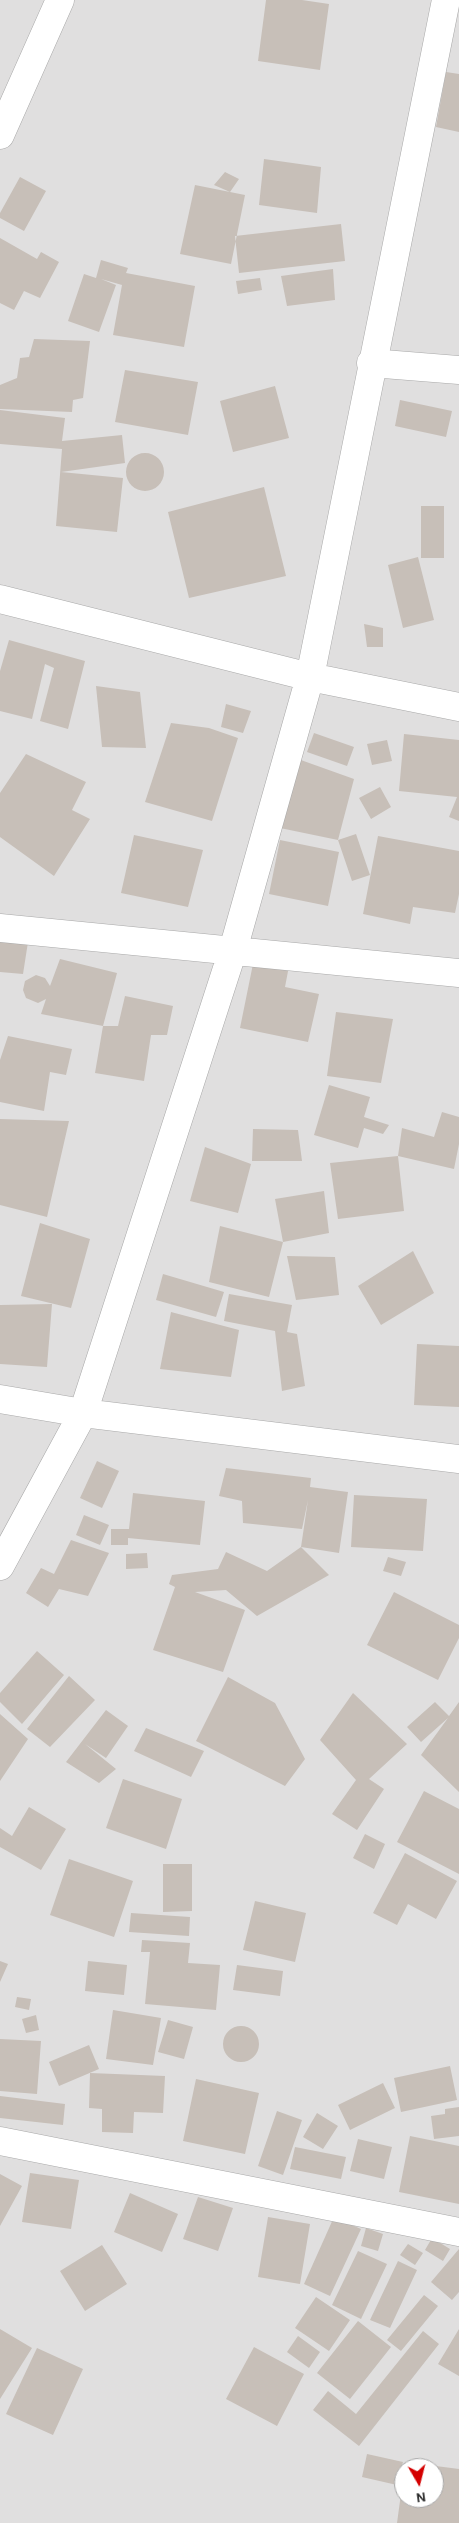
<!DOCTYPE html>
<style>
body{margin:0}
#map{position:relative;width:459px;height:2523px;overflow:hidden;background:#f2efe9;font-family:Karla,sans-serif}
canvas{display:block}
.north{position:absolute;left:394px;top:2458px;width:50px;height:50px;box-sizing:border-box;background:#fff;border:1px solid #a7a7a7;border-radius:50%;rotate:172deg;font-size:14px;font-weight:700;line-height:20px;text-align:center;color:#222}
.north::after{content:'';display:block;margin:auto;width:18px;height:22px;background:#d40000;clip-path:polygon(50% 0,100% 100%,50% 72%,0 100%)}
</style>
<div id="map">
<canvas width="459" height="2523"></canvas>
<div class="north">N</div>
</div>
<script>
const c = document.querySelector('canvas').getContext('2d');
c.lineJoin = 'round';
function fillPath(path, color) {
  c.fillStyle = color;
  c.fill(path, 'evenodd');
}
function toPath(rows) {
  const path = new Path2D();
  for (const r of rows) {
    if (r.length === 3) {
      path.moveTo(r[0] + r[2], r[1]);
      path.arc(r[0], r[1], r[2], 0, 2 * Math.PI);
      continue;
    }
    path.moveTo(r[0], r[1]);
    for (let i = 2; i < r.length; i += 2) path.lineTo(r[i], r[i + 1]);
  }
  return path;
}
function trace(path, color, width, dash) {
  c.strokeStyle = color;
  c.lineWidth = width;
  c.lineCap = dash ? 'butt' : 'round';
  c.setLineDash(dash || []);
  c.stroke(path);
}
const residential = toPath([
 [0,0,459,0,459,2523,0,2523],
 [404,2468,434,2468,434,2498,404,2498]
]);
const building = toPath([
 [266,0,302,0,329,4,320,70,258,61],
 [446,72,459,74,459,132,436,127],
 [264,159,321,167,317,213,259,205],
 [225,172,239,179,230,192,245,195,231,264,180,254,195,185,230,192,214,185],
 [20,177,46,191,24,231,0,218,0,213],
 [341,224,345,261,239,273,235,236],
 [0,238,37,259,41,252,59,262,40,298,24,291,14,310,0,303],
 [101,260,128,268,126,273,195,286,184,347,113,335,122,285,101,279,116,285,99,332,68,321,84,274,96,278],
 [333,269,335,300,287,306,281,276],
 [260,278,262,290,238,294,236,281],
 [34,339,90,341,83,398,73,400,72,412,0,409,0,385,17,378,20,358,29,357],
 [125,370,198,382,188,435,115,422],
 [275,386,289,438,233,452,220,401],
 [400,400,452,411,446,437,395,426],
 [0,410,65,418,62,441,122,435,125,463,61,472,123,478,117,532,56,526,62,449,0,444],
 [145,472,19],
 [264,487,286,576,189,598,168,512],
 [421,506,444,506,444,558,421,558],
 [418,557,434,620,403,628,388,565],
 [364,624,383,628,383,647,367,647],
 [9,640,85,661,68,729,40,721,54,668,45,664,32,719,0,711,0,671],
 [96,686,140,692,146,748,102,747],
 [226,704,251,711,243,733,221,727],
 [171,723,209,728,238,738,212,821,145,802],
 [314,733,354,747,347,766,307,752],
 [404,734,459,740,459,821,449,817,457,797,399,791],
 [387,740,392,761,372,765,367,744],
 [26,754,86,782,72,810,90,819,54,876,0,837,0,793],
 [298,759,354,779,338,840,280,828],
 [380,787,391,807,371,819,359,798],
 [356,834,370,875,352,881,338,840],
 [134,835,203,850,188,907,121,893],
 [378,836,459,851,459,894,455,913,413,907,410,924,363,914],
 [280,840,339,852,328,906,269,894],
 [0,939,28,942,23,974,0,972],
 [60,959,117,973,103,1026,41,1014,46,999,38,1003,26,998,23,990,25,981,36,975,45,978,50,986],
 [254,959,289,966,285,987,319,994,308,1042,240,1028],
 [125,996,173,1006,167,1035,151,1035,144,1081,95,1073,103,1026,118,1026],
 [336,1012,393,1019,381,1083,327,1076],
 [8,1036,72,1049,66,1075,50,1072,44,1111,0,1102,0,1060],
 [329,1085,370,1097,364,1117,389,1125,383,1134,364,1128,358,1148,314,1135],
 [442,1112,459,1117,459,1144,454,1169,398,1156,402,1128,434,1137],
 [0,1119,69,1121,47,1217,0,1205],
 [253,1129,298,1130,302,1161,252,1161],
 [205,1147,251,1164,238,1213,190,1201],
 [398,1156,404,1211,338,1219,330,1163],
 [324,1191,329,1233,283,1242,275,1199],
 [40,1223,90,1239,71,1308,21,1296],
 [220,1226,283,1242,269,1297,209,1282],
 [413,1251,434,1293,381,1325,358,1286],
 [287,1256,335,1257,339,1295,296,1300],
 [163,1274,224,1292,216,1317,156,1300],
 [229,1294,292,1305,287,1332,297,1334,305,1386,282,1391,275,1331,224,1321],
 [52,1304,47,1367,0,1364,0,1305],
 [171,1312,239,1330,231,1377,160,1369],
 [417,1344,459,1346,459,1407,414,1405],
 [97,1461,119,1471,102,1508,80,1498],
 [226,1468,311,1478,310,1487,348,1492,339,1553,301,1547,329,1575,257,1616,226,1590,195,1592,245,1610,223,1672,153,1650,175,1587,169,1584,172,1575,218,1569,226,1552,267,1571,301,1547,308,1500,302,1529,243,1523,242,1501,219,1496],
 [133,1493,205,1501,200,1545,128,1538,128,1545,111,1545,111,1529,129,1529],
 [354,1495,427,1499,423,1551,351,1547],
 [84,1515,109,1525,100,1545,76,1535],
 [71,1540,109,1553,88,1596,59,1589,48,1607,26,1593,41,1568,54,1574],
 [147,1553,148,1568,126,1569,126,1554],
 [388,1557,406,1562,401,1576,383,1571],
 [394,1592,459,1625,459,1638,438,1680,367,1645],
 [37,1651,64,1675,22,1724,0,1702,0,1693],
 [69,1676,95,1700,50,1747,27,1729],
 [228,1677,275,1703,305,1759,285,1786,196,1741],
 [353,1693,407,1744,369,1779,384,1789,357,1830,332,1814,356,1780,320,1740],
 [435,1702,449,1716,459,1702,459,1792,421,1755,448,1718,421,1742,407,1727],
 [106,1710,128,1726,106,1758,85,1744,116,1769,99,1783,66,1762],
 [0,1714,28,1739,0,1781],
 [146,1728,204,1751,191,1777,134,1751],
 [123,1779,182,1799,166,1849,106,1828],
 [424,1791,459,1809,459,1874,397,1842],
 [29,1807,66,1829,41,1870,0,1847,0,1828,12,1836],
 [365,1834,385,1844,374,1869,353,1858],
 [405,1853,457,1881,436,1919,408,1904,397,1925,373,1913],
 [69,1859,133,1881,114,1937,50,1915],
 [163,1864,192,1864,192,1911,163,1912],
 [255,1901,306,1913,295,1962,243,1950],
 [131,1913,190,1917,189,1936,129,1932],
 [142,1940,190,1943,188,1963,220,1965,216,2010,145,2004,150,1952,141,1952],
 [0,1961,8,1964,0,1982],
 [88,1961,127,1965,124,1995,85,1991],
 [237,1965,283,1971,280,1996,233,1990],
 [17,1997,31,1999,29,2010,15,2007],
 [113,2010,161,2018,153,2065,106,2059],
 [36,2015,39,2030,26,2033,22,2019],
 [168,2020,193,2027,184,2059,158,2052],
 [241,2044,18],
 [0,2039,41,2041,37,2094,0,2091],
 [89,2045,99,2069,59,2086,49,2062],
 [450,2066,457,2100,401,2112,394,2078],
 [90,2073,165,2076,163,2113,134,2112,133,2133,102,2132,102,2109,89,2108],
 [196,2079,259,2093,245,2154,183,2141],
 [383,2083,395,2108,350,2130,338,2105],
 [0,2096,65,2104,63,2125,0,2118],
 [459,2107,459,2136,434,2139,431,2116,445,2114,445,2109],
 [277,2111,302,2120,283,2175,258,2166],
 [317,2113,338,2126,323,2149,303,2137],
 [410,2136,459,2146,459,2204,399,2192],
 [358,2139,392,2147,384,2179,350,2171],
 [295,2147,346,2157,341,2179,290,2169],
 [30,2173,79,2180,71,2229,22,2222],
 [0,2174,22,2186,0,2226],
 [130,2193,178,2214,162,2252,114,2232],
 [198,2197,233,2208,218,2251,183,2239],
 [268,2217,310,2224,300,2284,258,2277],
 [334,2217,361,2229,330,2296,304,2284],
 [366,2228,383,2234,378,2251,361,2246],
 [432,2238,450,2249,443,2261,425,2250],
 [408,2244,423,2253,415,2265,400,2255],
 [102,2245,127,2284,85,2311,60,2271],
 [459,2249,459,2292,452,2300,431,2282],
 [358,2251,387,2264,361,2319,332,2305],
 [398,2261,417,2270,390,2328,370,2320],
 [424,2295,438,2306,401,2351,387,2340],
 [316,2297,350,2320,329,2351,295,2328],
 [358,2321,391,2347,350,2399,317,2373],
 [0,2329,32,2348,0,2399],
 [459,2329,459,2376,438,2364],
 [423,2331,439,2344,359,2446,313,2410,328,2391,356,2414],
 [298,2336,320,2352,309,2368,287,2352],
 [254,2347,304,2374,277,2426,226,2399],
 [37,2348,83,2369,53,2435,6,2414],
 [367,2454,403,2462,397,2485,362,2477],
 [405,2462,459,2469,459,2523,397,2523,403,2479,404,2498,434,2498,434,2468,404,2468]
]);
const minor = toPath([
 [0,135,60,0],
 [371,363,459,370],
 [0,599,310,677,459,707],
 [0,928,459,973],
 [0,1399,83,1413,459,1459],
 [0,1566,83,1413,233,950,310,677,446,0],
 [0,2141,459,2232]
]);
fillPath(residential, '#e0dfdf');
fillPath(building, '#c7bfb8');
trace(minor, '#a9a9a9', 29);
trace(minor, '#fff', 28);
</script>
